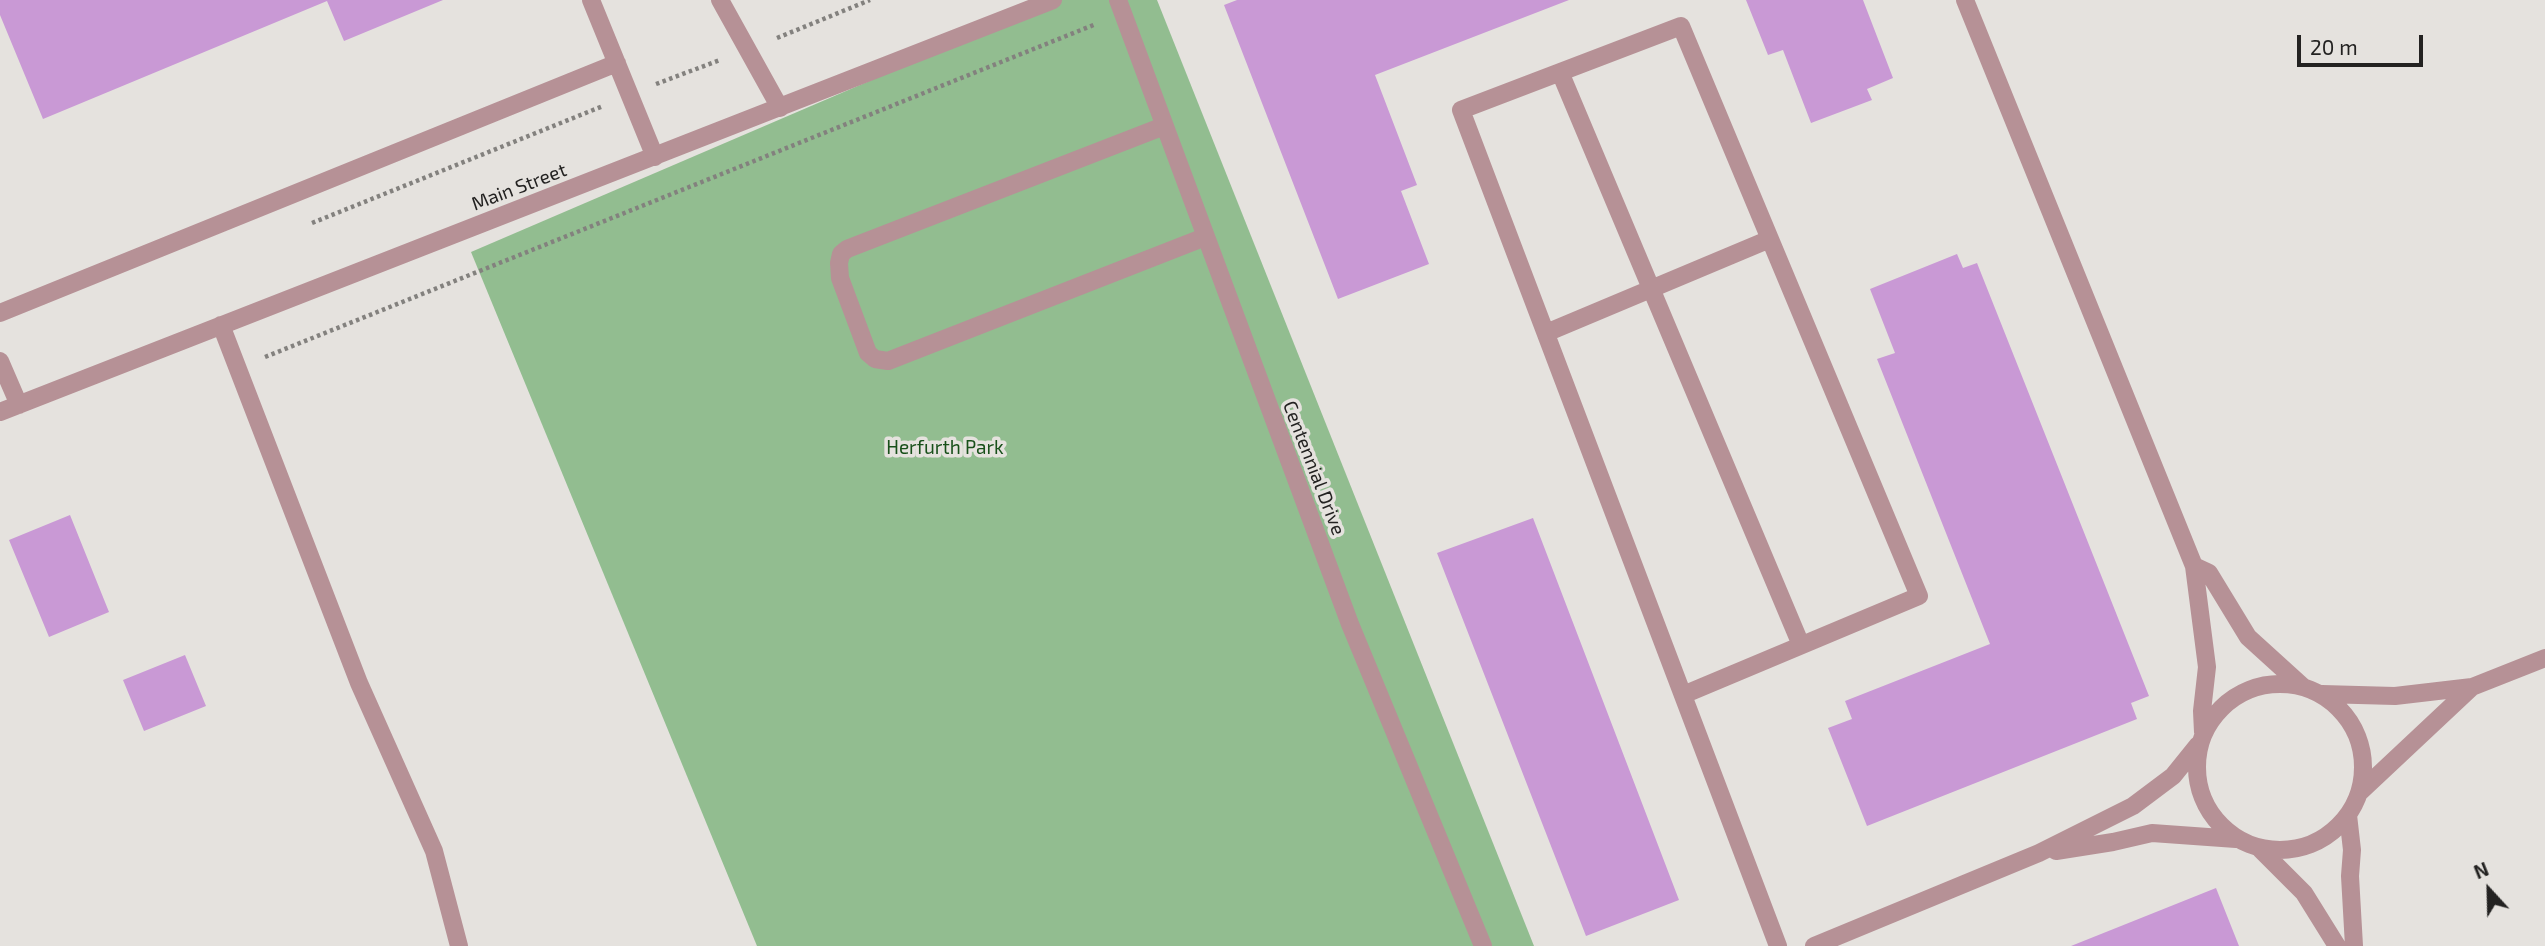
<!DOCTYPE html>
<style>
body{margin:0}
#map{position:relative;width:2545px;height:946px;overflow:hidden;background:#e5e2de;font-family:"Exo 2",sans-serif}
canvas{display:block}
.north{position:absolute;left:2454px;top:855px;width:70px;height:70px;-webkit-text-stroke:5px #e5e2de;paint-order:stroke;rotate:338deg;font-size:19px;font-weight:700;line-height:28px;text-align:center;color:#232221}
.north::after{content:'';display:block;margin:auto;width:24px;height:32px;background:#232221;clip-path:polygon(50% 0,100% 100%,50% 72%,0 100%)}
.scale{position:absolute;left:2297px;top:35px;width:126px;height:32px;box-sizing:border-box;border:4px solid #232221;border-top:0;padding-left:9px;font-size:21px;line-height:24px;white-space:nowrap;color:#232221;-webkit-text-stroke:5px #e5e2de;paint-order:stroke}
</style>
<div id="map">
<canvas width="2545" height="946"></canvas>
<div class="north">N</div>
<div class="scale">20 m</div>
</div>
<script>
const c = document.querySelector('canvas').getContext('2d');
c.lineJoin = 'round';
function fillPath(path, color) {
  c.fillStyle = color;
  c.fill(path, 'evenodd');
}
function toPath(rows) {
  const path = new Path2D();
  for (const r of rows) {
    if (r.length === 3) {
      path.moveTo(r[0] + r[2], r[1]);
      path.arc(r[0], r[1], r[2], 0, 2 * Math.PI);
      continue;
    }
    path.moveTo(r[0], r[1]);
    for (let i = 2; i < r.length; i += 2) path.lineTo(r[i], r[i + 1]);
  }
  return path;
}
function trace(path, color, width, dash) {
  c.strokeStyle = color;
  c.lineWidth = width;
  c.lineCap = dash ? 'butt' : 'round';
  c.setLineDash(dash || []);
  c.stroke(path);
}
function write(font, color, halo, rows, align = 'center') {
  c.font = font + ' "Exo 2",sans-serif';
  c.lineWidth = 7;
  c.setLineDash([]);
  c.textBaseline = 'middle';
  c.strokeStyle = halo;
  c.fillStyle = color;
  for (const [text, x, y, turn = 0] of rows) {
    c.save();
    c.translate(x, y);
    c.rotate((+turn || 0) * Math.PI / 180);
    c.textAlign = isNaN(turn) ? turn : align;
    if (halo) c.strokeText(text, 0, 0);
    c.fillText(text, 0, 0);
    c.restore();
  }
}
const green = toPath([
 [1058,0,1157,0,1534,946,757,946,471,252]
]);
const building = toPath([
 [0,0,443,0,344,41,327,1,43,119,0,15],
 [1237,0,1569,0,1375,75,1417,185,1401,191,1429,264,1338,299,1224,5],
 [1746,0,1863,0,1893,78,1867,89,1872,100,1811,123,1783,50,1768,55],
 [1957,254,1963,268,1977,263,2149,696,2131,703,2137,719,1867,826,1828,728,1852,719,1845,701,1990,644,1877,359,1895,353,1870,289],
 [70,515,109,612,49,637,9,540],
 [1533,518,1679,900,1586,936,1437,553],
 [185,655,206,706,144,731,123,680],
 [2216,888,2239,946,2071,946]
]);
const path = toPath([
 [777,38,870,0],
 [656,84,720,60],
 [312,223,603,106],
 [265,357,1096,24]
]);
const minor = toPath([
 [591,0,655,157],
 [720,0,780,108],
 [1118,0,1350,624,1483,946],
 [1965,0,2194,566,2207,667,2202,711,2203,732],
 [1560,72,1801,645],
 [1164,126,847,249,841,254,839,263,840,278,868,353,875,359,888,361,1205,237],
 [0,313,617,63],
 [221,325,359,683,434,851,459,946],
 [1546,333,1770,239],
 [0,361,19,405],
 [0,412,1053,0],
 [2194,566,2209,573,2248,637,2302,686],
 [2280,767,83],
 [2322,694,2395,696,2472,687,2545,658],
 [1683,695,1919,596,1681,26,1461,110,1778,946],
 [2359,793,2472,687],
 [2348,815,2352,850,2350,876,2354,946],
 [2260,849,2304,893,2337,946],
 [2056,851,2113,842,2152,833,2236,839],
 [1814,946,2039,853,2133,806,2173,776,2198,745]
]);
const streetNames = [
 ["Main Street",519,187,-21],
 ["Centennial Drive",1314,468,69]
];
const parkNames = [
 ["Herfurth Park",945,448]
];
fillPath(green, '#92bd90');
fillPath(building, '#c999d5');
trace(path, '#83817e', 4.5, [3.5, 3.5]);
trace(minor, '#b69196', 18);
write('19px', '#232221', '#e5e2de', streetNames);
write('19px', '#18501a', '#e5e2de', parkNames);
</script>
